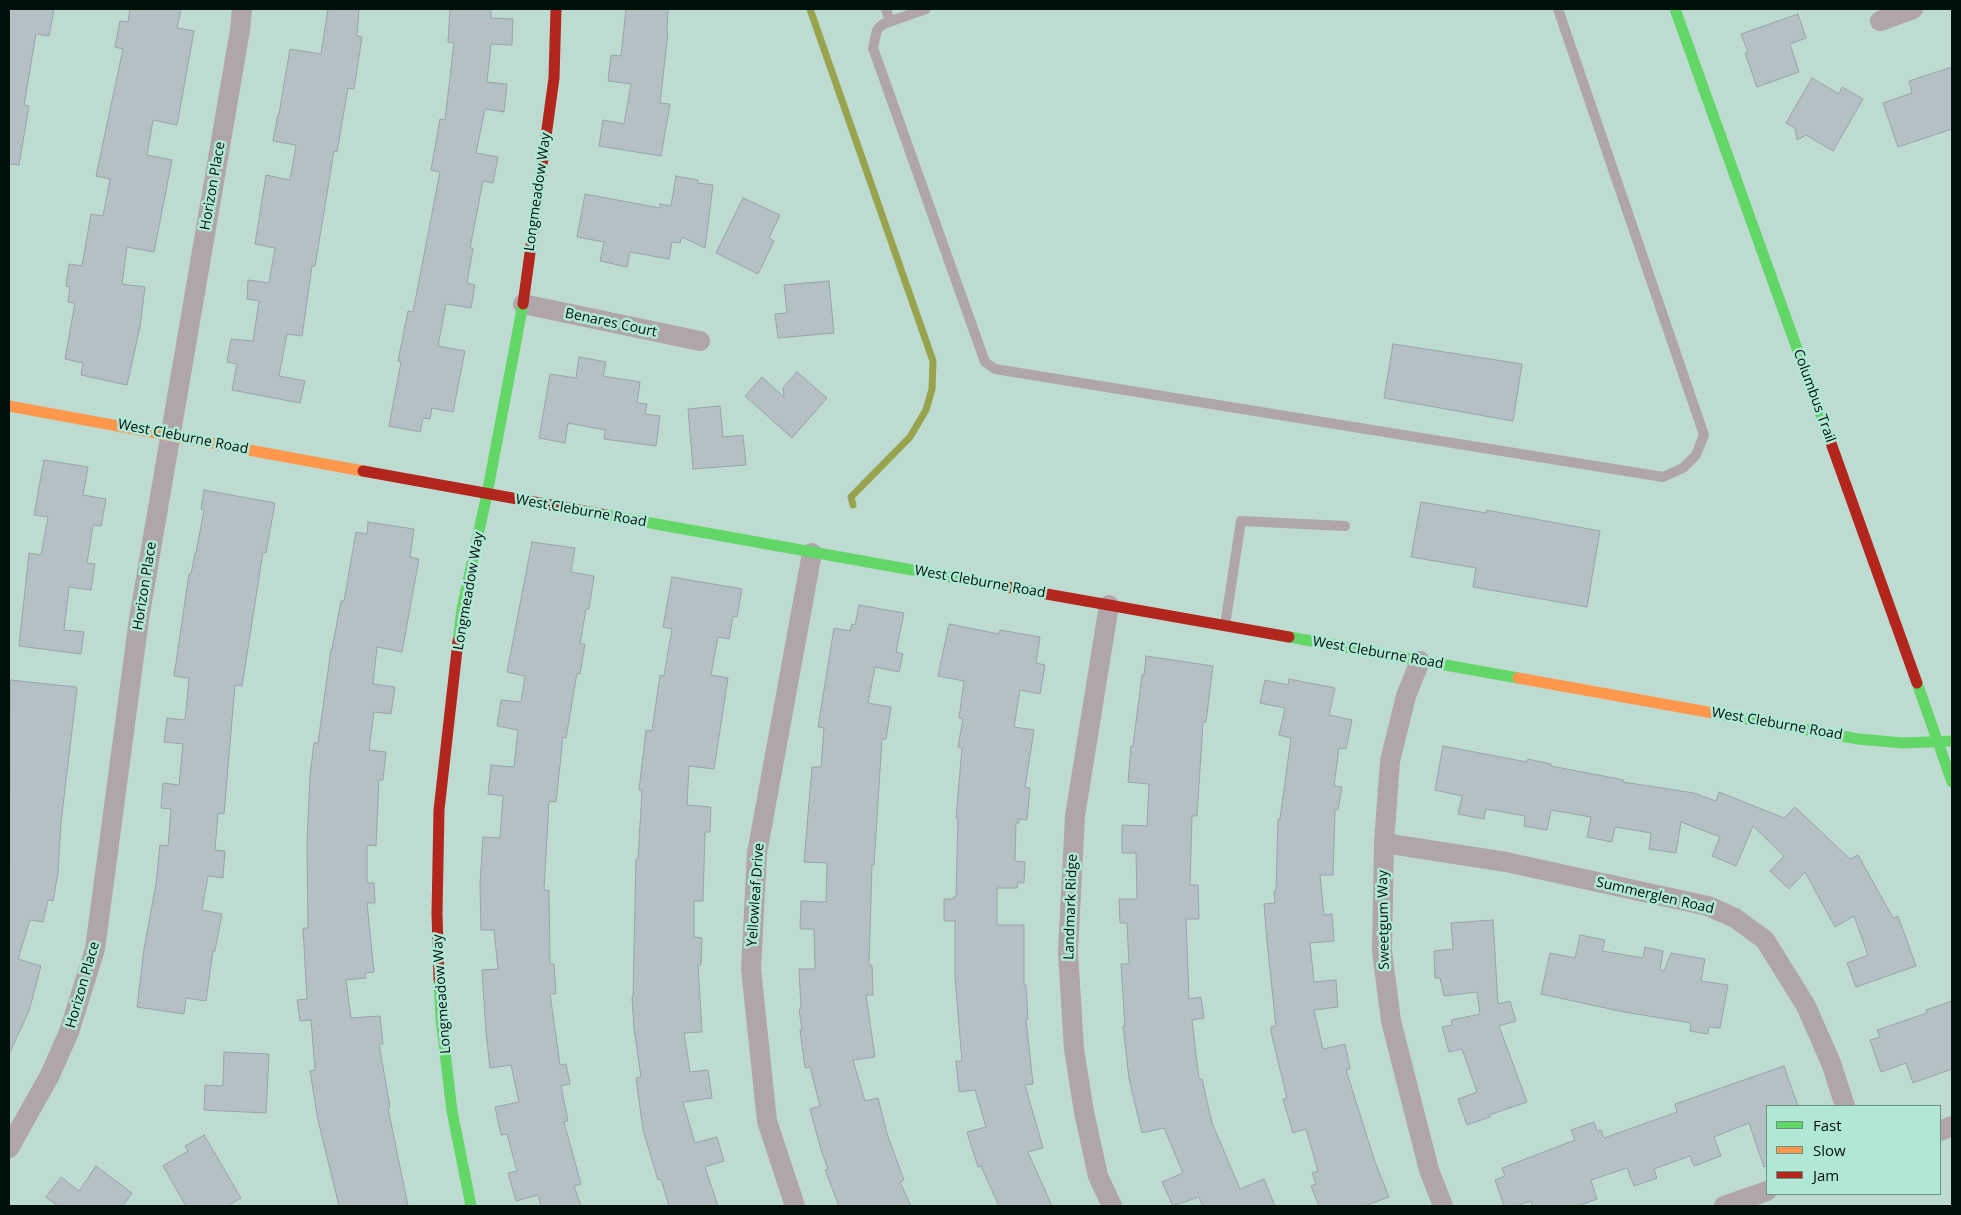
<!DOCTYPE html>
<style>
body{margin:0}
#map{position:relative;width:1961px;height:1215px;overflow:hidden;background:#bedbd1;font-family:"Open Sans",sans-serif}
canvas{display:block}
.frame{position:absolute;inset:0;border:10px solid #00100a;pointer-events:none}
.legend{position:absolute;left:1766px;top:1105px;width:175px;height:90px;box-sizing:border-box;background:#b1e8d5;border:1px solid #6a9284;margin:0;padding:6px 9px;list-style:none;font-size:15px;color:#00100a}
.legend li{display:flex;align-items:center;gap:10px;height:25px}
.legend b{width:25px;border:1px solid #6a9284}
</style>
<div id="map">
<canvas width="1961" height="1215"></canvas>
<div class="frame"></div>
<ul class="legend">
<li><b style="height:6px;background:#63d668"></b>Fast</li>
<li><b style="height:6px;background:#ff974d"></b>Slow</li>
<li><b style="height:6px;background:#b3261e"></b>Jam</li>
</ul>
</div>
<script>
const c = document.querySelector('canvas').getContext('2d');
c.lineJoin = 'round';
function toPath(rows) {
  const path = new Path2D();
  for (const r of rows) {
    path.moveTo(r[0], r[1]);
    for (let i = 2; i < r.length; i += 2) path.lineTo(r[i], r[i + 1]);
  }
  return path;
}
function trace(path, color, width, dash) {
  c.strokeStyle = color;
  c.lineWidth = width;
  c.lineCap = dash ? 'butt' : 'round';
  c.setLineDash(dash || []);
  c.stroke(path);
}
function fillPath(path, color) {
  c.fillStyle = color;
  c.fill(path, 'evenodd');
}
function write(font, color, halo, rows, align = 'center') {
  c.font = font + ' "Open Sans",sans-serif';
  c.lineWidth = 5;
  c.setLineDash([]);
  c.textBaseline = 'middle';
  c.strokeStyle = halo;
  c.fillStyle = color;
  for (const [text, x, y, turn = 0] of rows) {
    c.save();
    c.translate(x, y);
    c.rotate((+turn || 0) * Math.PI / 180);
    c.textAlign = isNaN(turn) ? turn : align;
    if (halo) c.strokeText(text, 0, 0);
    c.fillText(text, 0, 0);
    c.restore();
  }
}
const stream = toPath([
 [810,9,933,361,932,389,926,410,910,437,851,497,853,505]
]);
const building = toPath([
 [9,9,54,9,49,36,36,34,24,105,29,106,19,165,9,164,9,9],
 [130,9,181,9,177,28,194,31,177,125,153,120,147,155,172,160,154,252,127,247,122,284,145,287,140,327,127,385,81,375,83,363,65,359,75,303,68,302,70,287,66,286,69,264,82,266,91,214,103,216,110,179,96,176,123,49,115,47,120,21,128,22,130,9],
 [328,9,359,9,357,36,362,37,354,89,348,88,337,152,334,151,315,266,312,266,302,336,287,334,279,376,305,381,300,403,232,390,237,364,227,362,231,339,253,341,259,301,247,299,248,280,269,283,275,248,255,244,266,175,290,180,296,145,273,141,278,114,279,114,290,49,321,54,328,9],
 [450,9,491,9,491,18,513,19,512,45,491,44,487,82,507,84,504,112,485,109,476,153,498,157,493,183,483,181,470,248,473,248,467,283,475,285,471,308,446,304,438,346,465,351,453,412,432,408,430,419,423,418,420,432,389,426,401,362,398,361,408,311,413,312,440,172,431,170,440,119,445,120,454,43,448,42,450,9],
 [626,9,668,9,667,33,668,33,660,103,670,104,661,156,599,146,603,120,624,124,631,84,608,81,611,55,621,56,626,9],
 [1798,14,1806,38,1790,44,1799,72,1757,87,1745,53,1748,52,1741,34,1798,14],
 [1952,67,1952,129,1898,147,1883,103,1912,93,1909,81,1952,67],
 [1812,78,1839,94,1842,87,1863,99,1833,151,1806,135,1797,140,1795,128,1786,123,1812,78],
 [676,176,698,180,698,183,713,185,705,248,682,237,680,243,672,242,669,259,630,252,627,267,600,261,604,242,577,237,585,194,660,208,660,204,671,206,676,176],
 [743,198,780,215,769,238,774,241,758,274,716,253,743,198],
 [829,281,834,333,778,338,775,314,787,313,784,285,829,281],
 [1393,344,1522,364,1513,421,1384,398,1393,344],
 [579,357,606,362,603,376,640,382,637,403,647,404,645,414,660,416,656,446,604,439,605,430,568,423,565,443,539,438,550,374,576,378,579,357],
 [797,372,827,398,792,438,745,396,762,377,784,397,783,388,797,372],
 [720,406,723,437,743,435,746,465,693,469,688,409,720,406],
 [44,460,88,467,83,495,106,499,101,526,93,525,87,563,95,564,91,590,69,587,64,630,84,632,81,654,19,646,29,553,41,555,48,517,34,515,44,460],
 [204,490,275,503,266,553,263,552,242,686,235,685,224,814,218,813,215,850,225,851,223,878,208,876,202,910,222,914,215,951,213,951,206,1001,186,998,184,1014,137,1007,144,949,156,884,160,845,168,846,171,809,161,808,163,783,179,785,183,744,164,742,167,718,185,720,189,678,174,676,189,574,191,574,195,553,196,553,204,510,201,509,204,490],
 [1421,502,1486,513,1486,510,1600,531,1587,607,1473,587,1476,568,1411,557,1421,502],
 [368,522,414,529,410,557,419,559,402,652,377,647,373,684,395,687,391,714,374,712,369,750,386,752,383,780,379,780,376,846,367,845,367,883,374,883,375,903,367,903,374,972,365,973,366,978,346,980,351,1018,380,1016,383,1044,379,1044,390,1107,388,1108,408,1206,339,1206,318,1120,310,1071,315,1070,311,1020,300,1021,297,1000,307,999,303,928,308,928,307,843,310,775,314,743,318,743,331,649,332,649,341,601,344,601,356,532,367,534,368,522],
 [532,542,575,548,571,572,594,576,589,609,586,609,580,644,585,644,580,674,577,673,566,738,563,737,556,802,549,801,544,890,549,890,550,964,554,964,556,994,550,994,560,1065,566,1064,570,1084,561,1086,568,1121,564,1122,581,1184,574,1186,581,1206,541,1206,538,1195,516,1201,508,1173,517,1171,507,1134,501,1135,495,1107,519,1102,511,1065,490,1068,486,1032,482,970,498,969,494,930,481,930,480,884,483,837,500,838,503,796,488,794,491,765,514,767,518,730,497,726,501,700,521,702,525,676,507,672,532,542],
 [672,577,742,589,737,617,733,616,729,639,718,637,711,675,728,678,714,769,689,766,687,805,711,807,710,832,705,832,703,901,694,901,694,937,702,938,701,965,698,965,702,1032,684,1033,690,1072,708,1070,712,1098,683,1102,695,1143,717,1137,724,1161,705,1167,718,1206,669,1206,661,1179,658,1180,643,1130,636,1078,641,1077,634,1028,632,997,633,997,636,859,638,859,642,790,639,790,646,730,652,731,660,675,664,676,672,629,663,627,672,577],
 [859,605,904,613,896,652,903,654,899,672,875,667,868,703,891,707,886,739,882,739,874,865,872,865,869,965,872,965,873,995,866,995,875,1057,853,1060,865,1101,878,1098,887,1134,904,1180,900,1182,911,1206,839,1206,825,1170,828,1169,821,1150,810,1109,820,1106,810,1067,805,1068,800,1030,802,1030,799,1009,801,1009,799,969,815,969,814,929,800,929,801,901,826,902,827,863,804,862,812,767,821,767,824,728,818,727,834,628,850,631,852,624,855,625,859,605],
 [949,624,999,634,1000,630,1040,637,1036,663,1045,665,1040,694,1020,690,1014,727,1034,730,1025,787,1030,788,1027,820,1019,819,1019,823,1016,823,1015,861,1025,862,1024,883,1018,882,1017,888,997,888,997,925,1024,925,1024,985,1026,985,1028,1019,1026,1019,1033,1084,1025,1085,1043,1148,1028,1152,1052,1206,999,1206,981,1166,978,1167,967,1132,986,1127,975,1090,959,1092,956,1061,962,1061,955,977,955,921,944,921,944,899,954,899,953,897,956,897,958,818,956,818,962,748,958,747,963,719,959,718,964,681,938,676,949,624],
 [1146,656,1213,666,1206,722,1203,722,1197,816,1192,816,1190,885,1198,885,1199,919,1186,919,1189,999,1201,997,1204,1018,1192,1020,1199,1079,1202,1079,1212,1123,1240,1189,1264,1179,1275,1206,1199,1206,1202,1205,1199,1197,1173,1206,1162,1182,1183,1173,1164,1128,1142,1133,1129,1079,1123,1026,1125,1026,1121,964,1129,964,1127,923,1120,923,1119,899,1137,899,1136,853,1122,853,1122,825,1147,826,1149,784,1128,782,1131,746,1133,746,1142,675,1144,675,1146,656],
 [1289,679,1335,688,1329,715,1352,720,1346,749,1339,748,1334,786,1342,787,1338,810,1335,809,1333,875,1320,875,1324,915,1332,914,1334,941,1310,943,1314,982,1336,980,1338,1007,1314,1010,1323,1049,1345,1044,1350,1069,1346,1070,1375,1162,1389,1197,1365,1206,1319,1206,1311,1186,1316,1184,1312,1173,1318,1171,1306,1129,1293,1133,1283,1099,1287,1098,1271,1032,1271,1027,1276,1026,1267,942,1264,904,1275,903,1274,891,1276,890,1278,819,1280,819,1291,738,1279,735,1285,708,1260,703,1265,680,1288,685,1289,679],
 [10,680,76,687,77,689,61,822,58,873,53,901,48,900,43,922,30,920,18,959,41,966,29,1011,9,1054,10,680],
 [1443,746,1527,762,1528,759,1551,764,1551,766,1624,780,1623,782,1694,793,1716,801,1719,792,1784,818,1795,807,1850,859,1858,855,1893,918,1898,916,1916,966,1856,987,1847,963,1868,955,1854,916,1835,927,1805,872,1789,889,1770,871,1784,856,1753,826,1736,866,1712,856,1720,837,1681,822,1676,853,1649,849,1651,833,1615,827,1612,842,1587,837,1591,817,1551,810,1547,830,1524,826,1525,816,1486,809,1484,819,1458,814,1462,796,1435,790,1443,746],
 [1493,920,1498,1004,1510,1001,1516,1021,1499,1026,1527,1102,1489,1115,1490,1117,1467,1125,1458,1099,1477,1092,1462,1049,1449,1052,1442,1027,1452,1025,1451,1020,1480,1014,1477,992,1444,996,1440,978,1435,978,1434,951,1453,949,1451,923,1493,920],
 [1580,935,1605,940,1602,951,1643,958,1645,947,1663,951,1660,970,1664,971,1671,953,1705,959,1701,981,1728,985,1720,1028,1709,1027,1708,1034,1690,1031,1691,1023,1624,1012,1541,994,1550,953,1575,958,1580,935],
 [1952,1001,1952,1069,1913,1083,1906,1063,1881,1072,1870,1040,1880,1037,1877,1030,1927,1013,1926,1010,1952,1001],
 [224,1052,269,1054,266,1113,204,1110,205,1085,223,1086,224,1052],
 [1784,1066,1798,1106,1767,1106,1767,1166,1764,1167,1749,1123,1714,1137,1721,1156,1694,1166,1690,1156,1654,1169,1657,1178,1634,1186,1627,1168,1591,1180,1597,1199,1578,1206,1532,1206,1531,1201,1516,1206,1504,1206,1495,1180,1505,1176,1502,1168,1575,1140,1571,1130,1594,1122,1597,1131,1601,1130,1604,1138,1677,1112,1675,1104,1784,1066],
 [204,1135,241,1198,227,1206,186,1206,163,1166,188,1151,185,1146,204,1135],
 [96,1166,132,1193,123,1206,58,1206,46,1197,61,1177,79,1191,96,1166]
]);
const lane = toPath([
 [886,9,890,22],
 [926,9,883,24,877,30,873,48,985,362,995,369,1663,477,1683,468,1696,455,1704,435,1558,9],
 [1225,625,1241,521,1345,526]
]);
const street = toPath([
 [1880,21,1913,9],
 [523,304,700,341],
 [1109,605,1075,816,1068,952,1074,1049,1084,1112,1098,1176,1112,1206],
 [1420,661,1406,696,1390,761,1384,843,1382,951,1391,1021,1429,1170,1443,1206],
 [1384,843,1506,862,1708,906,1735,918,1765,940,1806,1006,1831,1063,1845,1106],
 [1940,1131,1952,1126],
 [9,1148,50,1075,69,1032,95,949,139,619,240,30,242,9],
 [795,1206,767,1121,751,969,757,853,812,553],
 [1724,1206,1767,1191]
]);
const fast = toPath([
 [1675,9,1827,432],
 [606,515,1007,587],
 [1289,637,1518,678],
 [458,641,462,609,487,494,523,304],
 [1917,683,1952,782],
 [1713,713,1858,739,1903,743,1952,741],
 [439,979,441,1019,452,1111,471,1206]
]);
const slow = toPath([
 [9,406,363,471],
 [1518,678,1713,713]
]);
const jam = toPath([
 [523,304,554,78,556,9],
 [1827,432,1917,683],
 [363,471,606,515],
 [1007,587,1289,637],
 [439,979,437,914,439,810,458,641]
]);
const streetNames = [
 ["Horizon Place",213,186,-80],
 ["Longmeadow Way",538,192,-82],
 ["Benares Court",611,323,12],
 ["Columbus Trail",1814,396,70],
 ["West Cleburne Road",183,437,11],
 ["West Cleburne Road",581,511,10],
 ["West Cleburne Road",980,582,10],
 ["Horizon Place",145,586,-81],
 ["Longmeadow Way",469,591,-80],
 ["West Cleburne Road",1378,653,10],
 ["West Cleburne Road",1777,724,10],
 ["Yellowleaf Drive",756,895,-86],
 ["Summerglen Road",1655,896,13],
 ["Landmark Ridge",1071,907,-88],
 ["Sweetgum Way",1384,920,-91],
 ["Horizon Place",83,985,-74],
 ["Longmeadow Way",442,994,-94]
];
trace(stream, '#98a34e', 7);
fillPath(building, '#b4c0c4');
trace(building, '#98a4a7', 1);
trace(lane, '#b0a5aa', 10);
trace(street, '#b0a5aa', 20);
trace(fast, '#63d668', 11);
trace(slow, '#ff974d', 11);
trace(jam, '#b3261e', 11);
write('14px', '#00100a', '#b1e8d5', streetNames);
</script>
